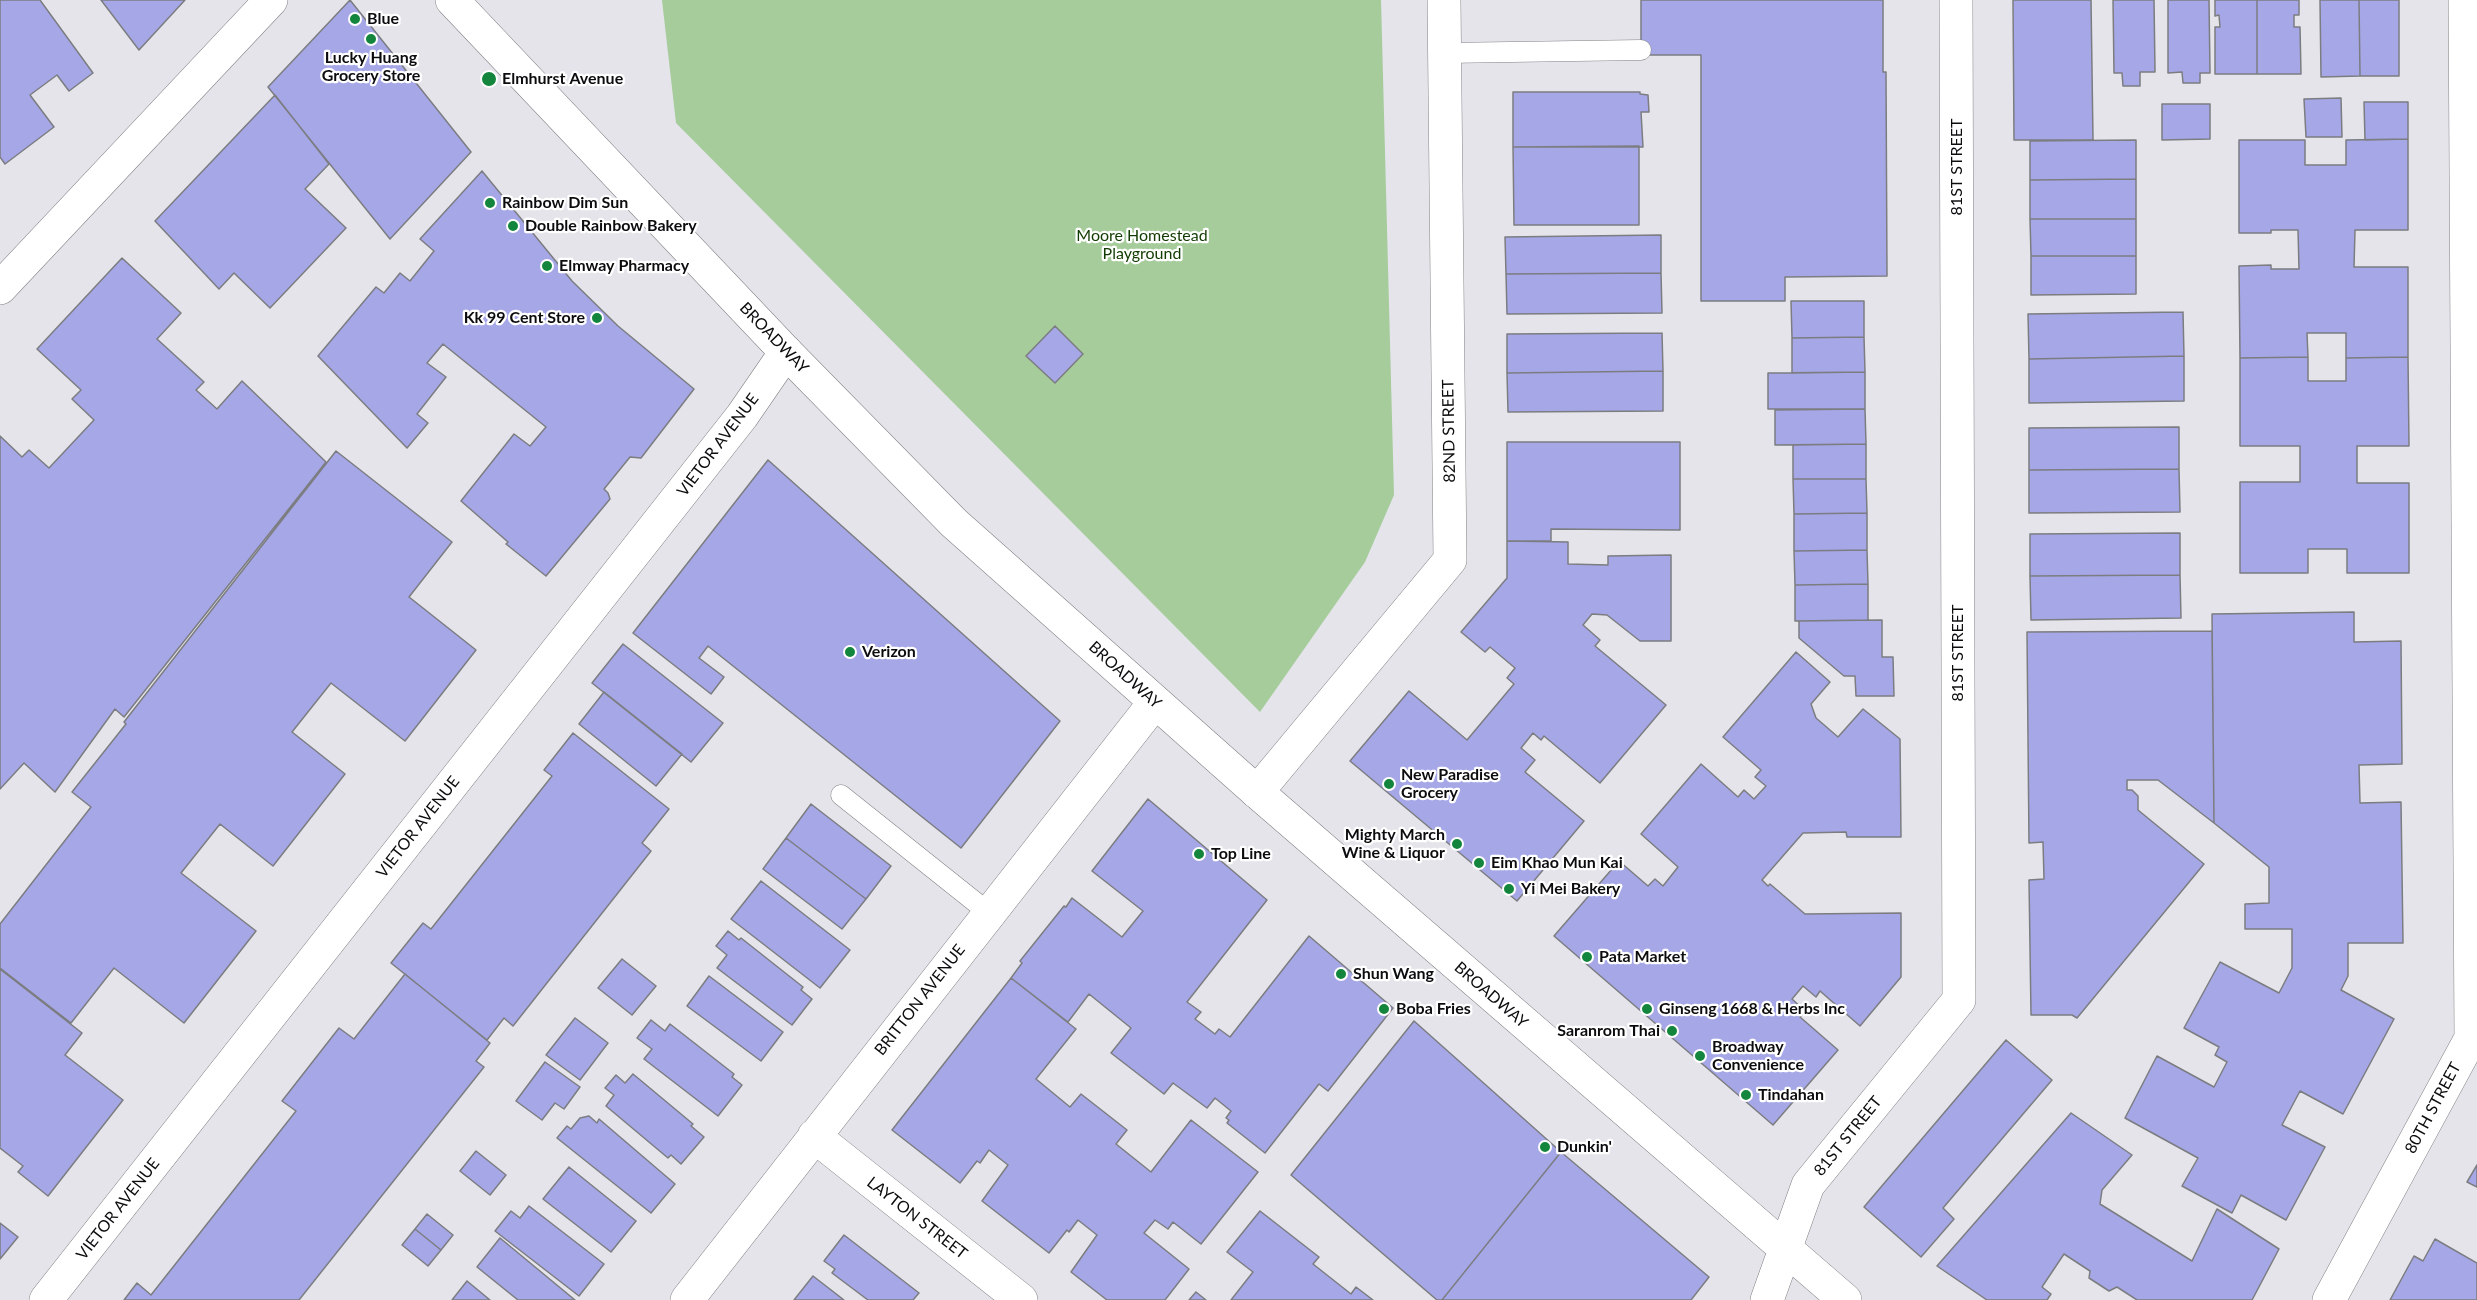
<!DOCTYPE html>
<style>
body{margin:0}
canvas{display:block;background:#e4e4ea}
</style>
<canvas width="2477" height="1300"></canvas>
<script>
const c = document.querySelector('canvas').getContext('2d');
c.lineJoin = 'round';
function fillPath(path, color) {
  c.fillStyle = color;
  c.fill(path, 'evenodd');
}
function toPath(rows) {
  const path = new Path2D();
  for (const r of rows) {
    path.moveTo(r[0], r[1]);
    for (let i = 2; i < r.length; i += 2) path.lineTo(r[i], r[i + 1]);
  }
  return path;
}
function trace(path, color, width, dash) {
  c.strokeStyle = color;
  c.lineWidth = width;
  c.lineCap = dash ? 'butt' : 'round';
  c.setLineDash(dash || []);
  c.stroke(path);
}
function write(font, color, halo, rows, align = 'center') {
  c.font = font + ' Lato,sans-serif';
  c.lineWidth = 4.5;
  c.setLineDash([]);
  c.textBaseline = 'middle';
  c.strokeStyle = halo;
  c.fillStyle = color;
  for (const [text, x, y, turn = 0] of rows) {
    c.save();
    c.translate(x, y);
    c.rotate((+turn || 0) * Math.PI / 180);
    c.textAlign = isNaN(turn) ? turn : align;
    if (halo) c.strokeText(text, 0, 0);
    c.fillText(text, 0, 0);
    c.restore();
  }
}
const green = toPath([
 [662,0,1381,0,1394,495,1365,562,1260,712,676,123]
]);
const building = toPath([
 [0,0,40,0,93,73,69,91,57,75,30,95,54,127,5,164,0,157,0,0],
 [101,0,185,0,139,50,101,0],
 [350,0,471,152,390,239,268,87,350,0],
 [1641,0,1883,0,1883,72,1886,72,1887,276,1785,277,1785,301,1701,301,1701,55,1641,55,1641,0],
 [2013,0,2091,0,2093,140,2014,140,2013,0],
 [2113,0,2154,0,2155,72,2140,72,2140,86,2123,86,2122,73,2114,73,2113,0],
 [2168,0,2209,0,2210,73,2200,73,2200,83,2183,83,2182,72,2168,73,2168,0],
 [2215,0,2257,0,2257,74,2215,74,2215,27,2220,27,2219,15,2215,16,2215,0],
 [2257,0,2299,0,2299,15,2294,15,2294,27,2300,27,2301,74,2257,74,2257,0],
 [2320,0,2359,0,2360,76,2321,77,2320,0],
 [2359,0,2399,0,2399,76,2360,76,2359,0],
 [1513,92,1640,92,1640,94,1648,95,1649,112,1641,112,1643,147,1513,147,1513,92],
 [275,95,329,164,305,189,346,228,270,308,234,273,219,289,155,221,275,95],
 [2341,98,2342,137,2306,137,2304,99,2341,98],
 [2364,102,2408,102,2408,139,2365,140,2364,102],
 [2162,104,2210,104,2210,139,2162,140,2162,104],
 [2408,139,2408,230,2355,230,2354,267,2408,267,2408,357,2346,358,2346,333,2307,333,2308,357,2240,358,2239,266,2271,265,2271,269,2299,269,2298,230,2271,230,2271,233,2239,233,2239,140,2305,140,2305,165,2346,165,2346,140,2408,139],
 [2136,140,2136,179,2030,180,2030,141,2136,140],
 [1639,146,1639,225,1514,225,1513,147,1639,146],
 [482,171,572,281,618,326,694,389,641,458,630,457,604,489,608,493,610,499,546,576,506,544,508,542,461,501,514,434,530,446,546,427,443,344,427,363,446,377,417,414,428,423,407,448,318,356,376,287,384,293,400,273,410,281,434,251,420,239,482,171],
 [2136,179,2136,219,2030,219,2030,180,2136,179],
 [2030,219,2136,219,2136,256,2031,256,2030,219],
 [1661,235,1661,273,1506,274,1505,237,1661,235],
 [2031,256,2136,256,2136,294,2031,295,2031,256],
 [122,258,181,313,157,339,204,382,196,390,217,409,242,381,326,462,124,717,115,709,55,792,24,763,0,789,0,436,22,457,29,450,49,468,94,420,72,399,81,390,37,349,122,258],
 [1661,273,1662,313,1507,314,1506,274,1661,273],
 [1791,301,1864,301,1864,337,1792,338,1791,301],
 [2183,312,2184,356,2029,359,2028,314,2183,312],
 [1055,326,1083,354,1055,383,1026,356,1055,326],
 [1662,333,1663,371,1507,373,1507,334,1662,333],
 [1864,337,1865,372,1792,373,1792,338,1864,337],
 [2184,356,2184,401,2029,403,2029,359,2184,356],
 [2308,357,2308,381,2346,381,2346,358,2408,357,2409,446,2357,446,2357,483,2409,483,2409,573,2347,573,2347,549,2308,549,2308,573,2240,573,2240,482,2300,482,2300,446,2240,446,2240,358,2308,357],
 [1663,371,1663,411,1508,412,1507,373,1663,371],
 [1865,372,1865,409,1768,409,1768,373,1865,372],
 [1865,409,1866,444,1775,445,1775,410,1865,409],
 [2179,427,2179,469,2029,470,2029,428,2179,427],
 [1507,442,1680,442,1680,530,1551,529,1551,541,1507,541,1507,442],
 [1866,444,1866,479,1793,479,1793,445,1866,444],
 [336,451,452,542,409,597,476,650,405,741,331,683,292,732,345,774,273,866,220,824,181,873,256,931,184,1023,114,968,71,1023,0,968,0,924,91,807,72,792,126,724,124,722,336,451],
 [768,460,1060,721,961,848,708,646,699,658,724,677,711,694,633,633,768,460],
 [2179,469,2180,512,2029,513,2029,470,2179,469],
 [1793,479,1866,479,1867,513,1794,514,1793,479],
 [1867,513,1867,550,1794,551,1794,514,1867,513],
 [2180,533,2180,575,2030,576,2030,534,2180,533],
 [1507,541,1568,542,1568,564,1608,565,1608,556,1671,555,1671,641,1640,641,1607,615,1592,614,1583,625,1600,640,1595,646,1666,705,1600,783,1544,736,1541,740,1533,733,1521,748,1535,760,1525,772,1584,821,1517,901,1350,761,1409,691,1467,740,1514,684,1507,678,1515,668,1490,647,1485,652,1461,632,1507,578,1507,541],
 [1867,550,1868,584,1795,585,1794,551,1867,550],
 [2180,575,2181,618,2031,620,2030,576,2180,575],
 [1868,584,1868,620,1795,621,1795,585,1868,584],
 [2354,612,2354,642,2401,641,2402,764,2359,765,2360,803,2401,802,2403,943,2348,943,2348,976,2341,990,2394,1019,2343,1114,2300,1091,2282,1125,2325,1147,2286,1220,2241,1195,2232,1213,2182,1186,2198,1158,2125,1118,2157,1056,2214,1087,2227,1062,2215,1055,2219,1047,2184,1028,2220,962,2279,993,2292,968,2292,929,2245,929,2245,904,2269,903,2269,867,2214,823,2212,614,2354,612],
 [1882,620,1882,657,1893,657,1894,696,1856,696,1855,676,1844,676,1799,638,1799,621,1882,620],
 [2212,631,2214,823,2158,780,2127,780,2127,790,2132,790,2138,796,2138,810,2204,864,2077,1018,2072,1015,2031,1015,2029,880,2044,879,2043,842,2029,843,2027,632,2212,631],
 [623,644,723,723,691,762,592,683,623,644],
 [1796,652,1830,682,1811,704,1816,718,1838,737,1863,709,1900,739,1901,837,1847,837,1846,832,1803,833,1762,880,1768,886,1770,884,1805,914,1901,913,1901,977,1860,1026,1820,991,1816,997,1803,986,1792,999,1805,1011,1800,1017,1838,1050,1773,1125,1554,936,1619,861,1648,886,1655,879,1663,886,1678,867,1641,834,1701,764,1738,797,1744,790,1754,799,1766,786,1755,777,1761,770,1723,737,1796,652],
 [604,692,682,754,656,786,579,724,604,692],
 [573,733,669,809,642,843,651,851,513,1026,504,1018,487,1040,391,963,423,923,431,929,552,776,544,770,573,733],
 [1148,799,1267,900,1187,1002,1201,1012,1195,1019,1215,1034,1219,1029,1230,1037,1309,936,1393,1008,1328,1091,1319,1084,1265,1153,1227,1123,1229,1120,1226,1118,1231,1111,1215,1098,1207,1108,1173,1083,1164,1094,1111,1053,1131,1028,1089,994,1068,1022,1011,978,1022,963,1020,961,1064,906,1066,907,1072,898,1122,937,1143,911,1092,871,1148,799],
 [811,804,891,866,866,899,786,838,811,804],
 [786,838,866,899,842,929,763,869,786,838],
 [761,881,850,950,820,988,731,919,761,881],
 [728,931,739,940,741,938,803,987,801,990,812,999,792,1025,717,968,727,955,716,946,728,931],
 [622,959,656,986,632,1015,598,988,622,959],
 [0,969,82,1033,65,1055,123,1100,48,1196,18,1172,23,1166,0,1148,0,969],
 [405,974,490,1043,476,1061,484,1067,299,1300,124,1300,137,1283,151,1295,296,1111,282,1101,339,1028,354,1039,405,974],
 [709,976,783,1032,761,1061,687,1006,709,976],
 [1011,978,1076,1029,1036,1079,1070,1107,1081,1094,1127,1130,1116,1144,1151,1172,1191,1120,1258,1172,1201,1244,1173,1222,1168,1229,1155,1220,1144,1233,1189,1269,1165,1300,1107,1300,1071,1272,1097,1235,1078,1220,1069,1232,1067,1230,1049,1253,982,1201,1008,1165,989,1150,980,1163,977,1161,960,1183,892,1130,1011,978],
 [575,1018,608,1043,580,1080,546,1055,575,1018],
 [651,1020,665,1031,670,1024,734,1074,732,1077,742,1085,718,1116,644,1059,652,1049,637,1038,651,1020],
 [1414,1021,1561,1152,1442,1300,1437,1300,1291,1175,1414,1021],
 [2006,1040,2052,1080,1943,1208,1954,1219,1921,1257,1864,1207,2006,1040],
 [545,1062,580,1087,564,1109,555,1103,542,1120,516,1101,545,1062],
 [633,1074,693,1124,691,1126,704,1137,681,1164,671,1155,668,1158,606,1106,614,1095,605,1088,616,1075,625,1083,633,1074],
 [2071,1113,2132,1155,2102,1190,2100,1204,2192,1261,2217,1209,2279,1249,2252,1300,2137,1300,2117,1287,2109,1291,2089,1278,2090,1271,2064,1254,2042,1287,2051,1294,2047,1300,1987,1300,1937,1266,2071,1113],
 [589,1116,597,1123,599,1119,675,1184,651,1213,557,1138,567,1126,571,1129,580,1118,589,1116],
 [476,1151,506,1175,490,1195,460,1171,476,1151],
 [1561,1152,1709,1277,1691,1300,1442,1300,1561,1152],
 [2477,1165,2477,1187,2467,1182,2477,1165],
 [569,1167,636,1221,611,1252,543,1199,569,1167],
 [529,1206,604,1264,579,1296,495,1231,511,1211,520,1218,529,1206],
 [1260,1211,1319,1257,1313,1264,1351,1294,1356,1287,1373,1300,1231,1300,1253,1272,1227,1252,1260,1211],
 [427,1214,453,1235,441,1250,415,1229,427,1214],
 [0,1223,18,1237,0,1259,0,1223],
 [415,1229,441,1250,428,1266,402,1245,415,1229],
 [844,1235,919,1293,913,1300,868,1300,832,1273,835,1269,824,1261,844,1235],
 [500,1238,575,1300,518,1300,477,1267,500,1238],
 [2435,1239,2477,1263,2477,1300,2390,1300,2414,1256,2423,1261,2435,1239],
 [813,1276,844,1300,794,1300,813,1276],
 [467,1281,490,1300,452,1300,467,1281],
 [1196,1292,1206,1300,1189,1300,1196,1292]
]);
const lane = toPath([
 [1445,53,1641,50],
 [841,795,989,913]
]);
const street = toPath([
 [0,288,271,0],
 [1257,792,1450,560,1444,0],
 [814,1136,1021,1300],
 [46,1300,742,416,786,352],
 [687,1300,1155,702],
 [1767,1300,1808,1185,1959,1000,1956,0],
 [2329,1300,2471,1038,2465,0]
]);
const secondary = toPath([
 [452,0,786,352,954,523,1257,792,1845,1300]
]);
const markers = [
 [355,19,6,"#13853d"],
 [371,39,6,"#13853d"],
 [489,79,8,"#13853d"],
 [490,203,6,"#13853d"],
 [513,226,6,"#13853d"],
 [547,266,6,"#13853d"],
 [597,318,6,"#13853d"],
 [850,652,6,"#13853d"],
 [1389,784,6,"#13853d"],
 [1457,844,6,"#13853d"],
 [1199,854,6,"#13853d"],
 [1479,863,6,"#13853d"],
 [1509,889,6,"#13853d"],
 [1587,957,6,"#13853d"],
 [1341,974,6,"#13853d"],
 [1384,1009,6,"#13853d"],
 [1647,1009,6,"#13853d"],
 [1672,1031,6,"#13853d"],
 [1700,1056,6,"#13853d"],
 [1746,1095,6,"#13853d"],
 [1545,1147,6,"#13853d"]
];
const poiNames = [
 ["Blue",367,19],
 ["Lucky Huang",371,58,"center"],
 ["Grocery Store",371,76,"center"],
 ["Elmhurst Avenue",502,79],
 ["Rainbow Dim Sun",502,203],
 ["Double Rainbow Bakery",525,226],
 ["Elmway Pharmacy",559,266],
 ["Kk 99 Cent Store",585,318,"right"],
 ["Verizon",862,652],
 ["New Paradise",1401,775],
 ["Grocery",1401,793],
 ["Mighty March",1445,835,"right"],
 ["Wine & Liquor",1445,853,"right"],
 ["Top Line",1211,854],
 ["Eim Khao Mun Kai",1491,863],
 ["Yi Mei Bakery",1521,889],
 ["Pata Market",1599,957],
 ["Shun Wang",1353,974],
 ["Boba Fries",1396,1009],
 ["Ginseng 1668 & Herbs Inc",1659,1009],
 ["Saranrom Thai",1660,1031,"right"],
 ["Broadway",1712,1047],
 ["Convenience",1712,1065],
 ["Tindahan",1758,1095],
 ["Dunkin'",1557,1147]
];
const streetNames = [
 ["81ST STREET",1957,167,-90],
 ["BROADWAY",774,338,46],
 ["82ND STREET",1449,431,-91],
 ["VIETOR AVENUE",718,445,-53],
 ["81ST STREET",1958,653,-90],
 ["BROADWAY",1125,675,42],
 ["VIETOR AVENUE",418,827,-52],
 ["BROADWAY",1491,995,41],
 ["BRITTON AVENUE",920,1000,-52],
 ["80TH STREET",2433,1108,-62],
 ["81ST STREET",1848,1136,-51],
 ["VIETOR AVENUE",118,1209,-52],
 ["LAYTON STREET",917,1218,38]
];
const parkNames = [
 ["Moore Homestead",1142,236],
 ["Playground",1142,254]
];
fillPath(green, '#a6cc9b');
fillPath(building, '#a6a7e7');
trace(building, '#7c7d81', 1.5);
trace(lane, '#838387', 21);
trace(street, '#838387', 34);
trace(secondary, '#838387', 34);
trace(lane, '#fff', 20);
trace(street, '#fff', 33);
trace(secondary, '#fff', 33);
for (const [x, y, r, color] of markers) {
  const dot = new Path2D();
  dot.arc(x, y, r, 0, 2 * Math.PI);
  c.fillStyle = color;
  c.fill(dot);
  trace(dot, '#fff', 2);
}
write('bold 16px', '#0c0c0e', '#fff', poiNames, 'left');
write('16px', '#0c0c0e', '#fff', streetNames);
write('16px', '#113b00', '#fff', parkNames);
</script>
